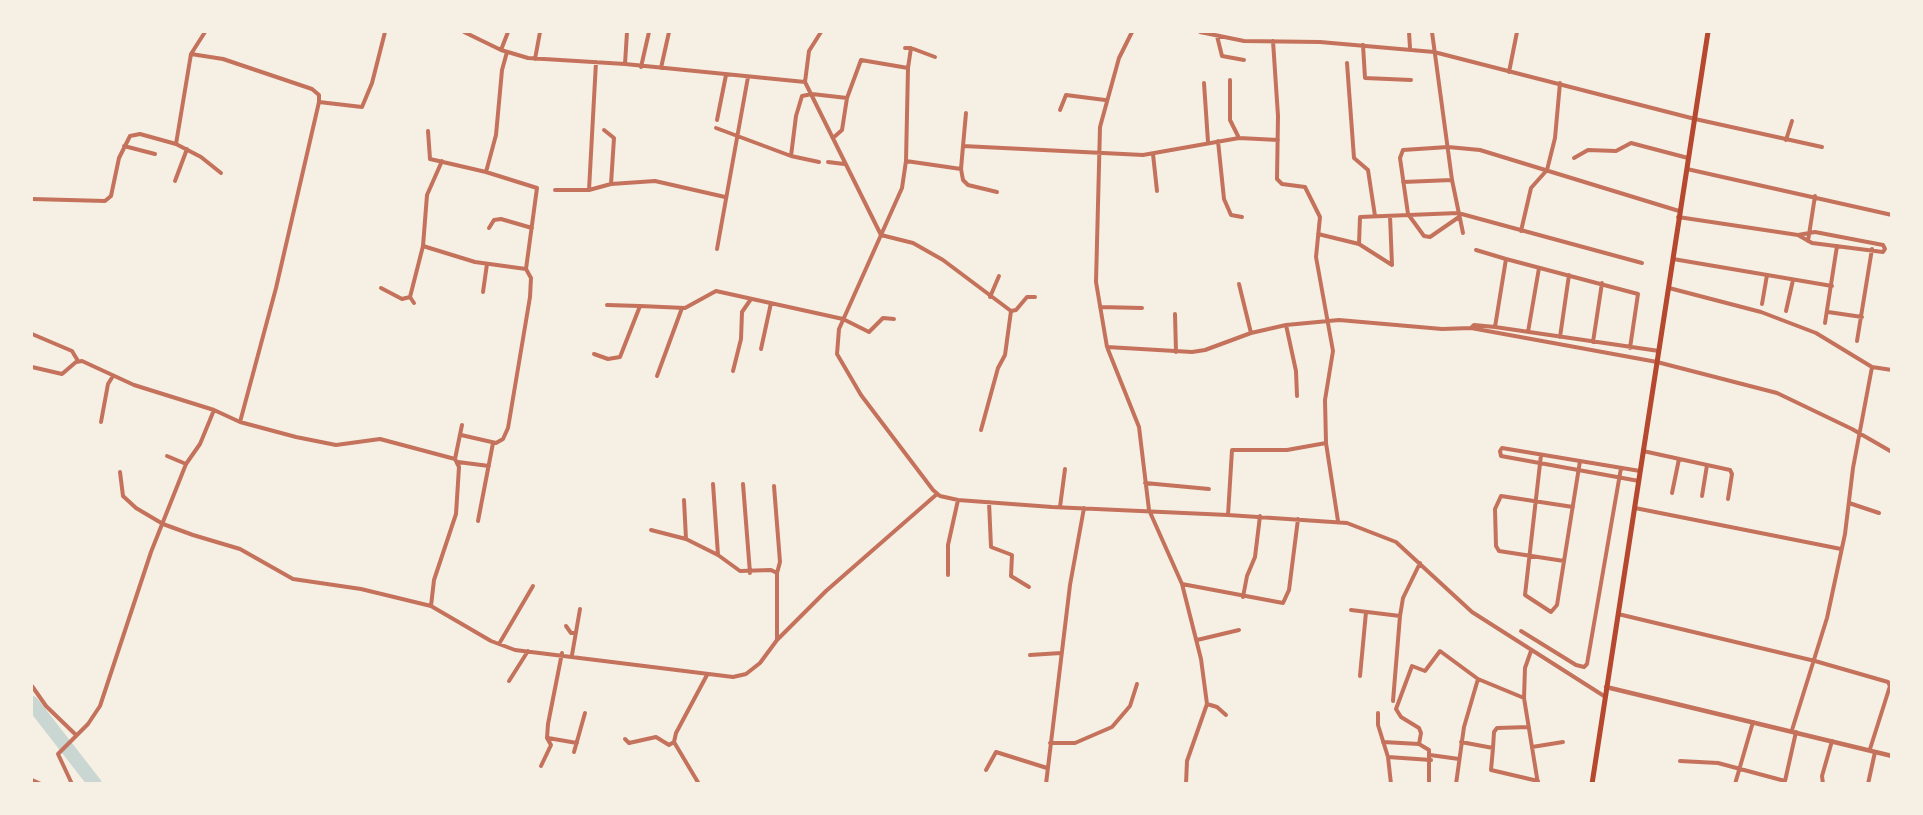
<!DOCTYPE html>
<style>
body{margin:0}
#map{position:relative;width:1923px;height:815px;overflow:hidden;background:#f6efe4;font-family:"Fira Sans",sans-serif}
canvas{display:block}
.frame{position:absolute;inset:0;border:33px solid #f6efe4;pointer-events:none}
</style>
<div id="map">
<canvas width="1923" height="815"></canvas>
<div class="frame"></div>
</div>
<script>
const c = document.querySelector('canvas').getContext('2d');
c.lineJoin = 'round';
function toPath(rows) {
  const path = new Path2D();
  for (const r of rows) {
    path.moveTo(r[0], r[1]);
    for (let i = 2; i < r.length; i += 2) path.lineTo(r[i], r[i + 1]);
  }
  return path;
}
function trace(path, color, width, dash) {
  c.strokeStyle = color;
  c.lineWidth = width;
  c.lineCap = dash ? 'butt' : 'round';
  c.setLineDash(dash || []);
  c.stroke(path);
}
const river = toPath([
 [32,703,95,784]
]);
const minor = toPath([
 [464,32,501,50,528,58,625,64,805,82,881,235,839,329,837,354,861,395,933,490,940,496,958,500,1052,507,1228,515,1347,523,1396,542,1472,612,1604,696],
 [1132,32,1119,58,1100,127,1096,282,1107,347,1139,427,1149,510,1182,584,1201,659,1207,704,1187,761,1186,784],
 [1200,32,1244,41,1320,42,1434,52,1695,119,1822,147],
 [1409,32,1410,48],
 [1432,32,1452,180,1463,233],
 [1217,36,1222,56,1244,60],
 [1273,41,1278,116,1277,179,1282,184,1305,187,1320,217,1316,257,1333,351,1325,400,1326,443,1338,521],
 [1363,45,1365,78,1411,80],
 [905,48,911,48,908,68,906,161,902,188,881,235,913,243,943,260,1011,311,1016,310,1027,297,1035,297],
 [911,48,935,57],
 [501,50,508,32],
 [191,54,223,59,312,89,319,95,319,102],
 [535,59,540,32],
 [1347,63,1354,158,1368,170,1375,216],
 [625,64,627,32],
 [641,67,649,32],
 [661,68,669,32],
 [1509,72,1517,32],
 [1230,80,1230,120,1239,138],
 [805,82,809,51,821,32],
 [1204,83,1208,142],
 [1060,110,1066,95,1105,100],
 [717,120,726,75],
 [716,128,791,156,819,162],
 [604,130,614,138,611,184],
 [428,131,430,159,486,172,496,135,502,70,507,52],
 [833,138,842,130,847,98],
 [1786,140,1792,121],
 [1218,141,1224,199,1231,215,1242,217],
 [176,144,201,157,221,173],
 [124,146,155,154],
 [963,146,966,113],
 [1153,154,1157,191],
 [791,156,796,116,802,96,812,94,847,98,861,60,908,68],
 [1574,158,1588,150,1616,151,1631,143,1688,158],
 [906,161,961,169,963,146,1143,155,1239,138,1278,140],
 [828,162,844,164],
 [961,169,963,180,968,185,997,192],
 [1687,169,1892,215],
 [175,181,187,149],
 [1403,182,1452,180],
 [555,190,589,190,611,184,655,181,725,197],
 [589,190,596,62],
 [32,199,105,201,111,196,119,158,130,136,140,134,176,144,191,54,205,32],
 [1459,217,1430,237,1424,236,1408,214,1400,158,1403,150,1448,147,1480,150,1679,211],
 [1678,217,1798,235,1812,243,1883,252,1885,249,1883,245,1815,232,1798,235],
 [489,228,494,220,501,219,532,228],
 [1521,231,1531,188,1547,170,1555,138,1560,83],
 [1318,234,1359,244,1392,265,1390,216],
 [1808,241,1815,196],
 [1359,244,1360,217,1458,213,1642,263],
 [423,246,475,262,526,269,537,188,486,172],
 [717,249,748,77],
 [1476,250,1506,259],
 [1673,259,1832,286],
 [1239,284,1251,333],
 [381,288,402,299,410,297,423,246,427,195,442,161],
 [1669,288,1761,312,1816,333,1872,367,1892,370],
 [483,292,487,264],
 [410,297,414,303],
 [990,297,999,276],
 [1762,304,1767,275],
 [607,305,640,306],
 [1100,307,1142,308],
 [1786,311,1793,280],
 [1828,312,1862,317],
 [1175,314,1176,352],
 [1825,323,1837,246],
 [1286,325,1296,371,1297,396],
 [1495,327,1506,259,1638,294,1630,348],
 [1528,332,1539,268],
 [32,334,72,351,78,361],
 [1560,337,1569,275],
 [1857,341,1872,249],
 [1593,342,1602,283],
 [1107,347,1192,352,1205,350,1251,333,1286,325,1339,320,1442,329,1471,328],
 [761,349,771,303],
 [1659,351,1495,327,1474,325,1471,328,1657,362,1777,393,1852,429,1892,452],
 [594,354,608,359,620,357,640,306,685,308,716,291,843,319,869,332,883,318,894,319],
 [32,367,62,374,76,362,82,361,134,385,214,410,240,422,296,437,336,445,380,439,455,459,459,467,456,514,434,580,431,606],
 [733,371,741,339,742,312,751,299],
 [657,376,682,308],
 [101,422,108,384,113,376],
 [240,422,276,288,319,102,362,107,372,83,385,32],
 [981,430,998,368,1005,355,1011,311],
 [461,435,496,443,503,439,508,428,530,297,531,278,526,269],
 [1643,451,1730,470,1732,474,1728,499],
 [1541,455,1525,595,1551,612,1557,605,1580,461],
 [167,456,186,464],
 [455,459,462,425],
 [458,462,489,466],
 [120,472,123,496,136,508,163,524,193,535,240,549,293,579,361,589,431,606,491,641,515,650,733,677,746,674,760,663,777,640,826,591,937,494],
 [1639,481,1501,456,1500,451,1502,448,1640,471],
 [1145,483,1209,489],
 [713,484,718,555],
 [743,484,750,573],
 [774,486,780,562,777,573],
 [1672,493,1679,459],
 [1702,496,1707,465],
 [684,500,686,539],
 [989,502,991,547,1012,555,1011,576,1029,587],
 [1849,503,1879,513],
 [1060,507,1065,469],
 [1635,508,1841,549],
 [1228,515,1232,450,1287,450,1326,443],
 [478,521,493,443],
 [651,530,686,539,718,555,740,571,771,570,777,573,777,639],
 [1564,561,1499,551,1496,546,1495,509,1501,496,1573,507],
 [948,575,948,545,958,500],
 [1182,584,1283,603,1289,590,1298,519],
 [1243,597,1247,576,1255,557,1260,516],
 [1351,610,1400,616,1403,598,1420,563],
 [1618,614,1815,661,1888,682,1890,686,1870,749],
 [566,626,571,633,576,633],
 [1521,631,1576,665,1584,667,1587,664,1621,468],
 [1197,640,1239,630],
 [499,644,533,586],
 [1531,651,1525,668,1524,698,1538,784],
 [572,655,580,609],
 [1030,655,1061,653],
 [1360,676,1366,612],
 [509,681,528,651],
 [32,686,46,706,75,734],
 [1393,701,1400,616],
 [1207,704,1217,707,1226,715],
 [1378,713,1378,725,1388,757,1391,784],
 [1792,730,1827,618,1845,534,1853,468,1872,367],
 [548,738,577,743],
 [625,739,629,743,656,737,669,745,674,742],
 [1383,742,1419,744],
 [1461,742,1493,748,1494,732,1497,728,1529,727],
 [1050,743,1075,743,1112,727,1130,706,1137,684],
 [1532,747,1563,742],
 [1493,748,1491,770,1538,781],
 [574,752,585,713],
 [1430,755,1459,759],
 [1388,757,1431,760],
 [1680,761,1718,763,1785,781,1784,784],
 [541,766,551,745,547,738,548,724,562,653],
 [986,770,996,752,1047,768],
 [32,780,41,784],
 [1785,781,1796,732],
 [72,784,58,754,88,724,100,706,151,552,186,464,200,444,214,410],
 [699,784,674,742,676,733,707,675],
 [1046,784,1070,585,1084,508],
 [1429,784,1429,750,1419,744,1421,733,1419,728,1401,717,1396,709,1412,666,1425,671,1440,651,1478,679,1524,698],
 [1456,784,1464,727,1478,679],
 [1735,784,1753,722],
 [1823,784,1822,776,1832,741],
 [1868,784,1875,752]
]);
const tertiary = toPath([
 [1606,687,1892,756]
]);
const primary = toPath([
 [1592,784,1708,32]
]);
trace(river, '#c9d6d2', 14);
trace(minor, '#c5725c', 4);
trace(tertiary, '#c5725c', 4.5);
trace(primary, '#b5482f', 5);
</script>
